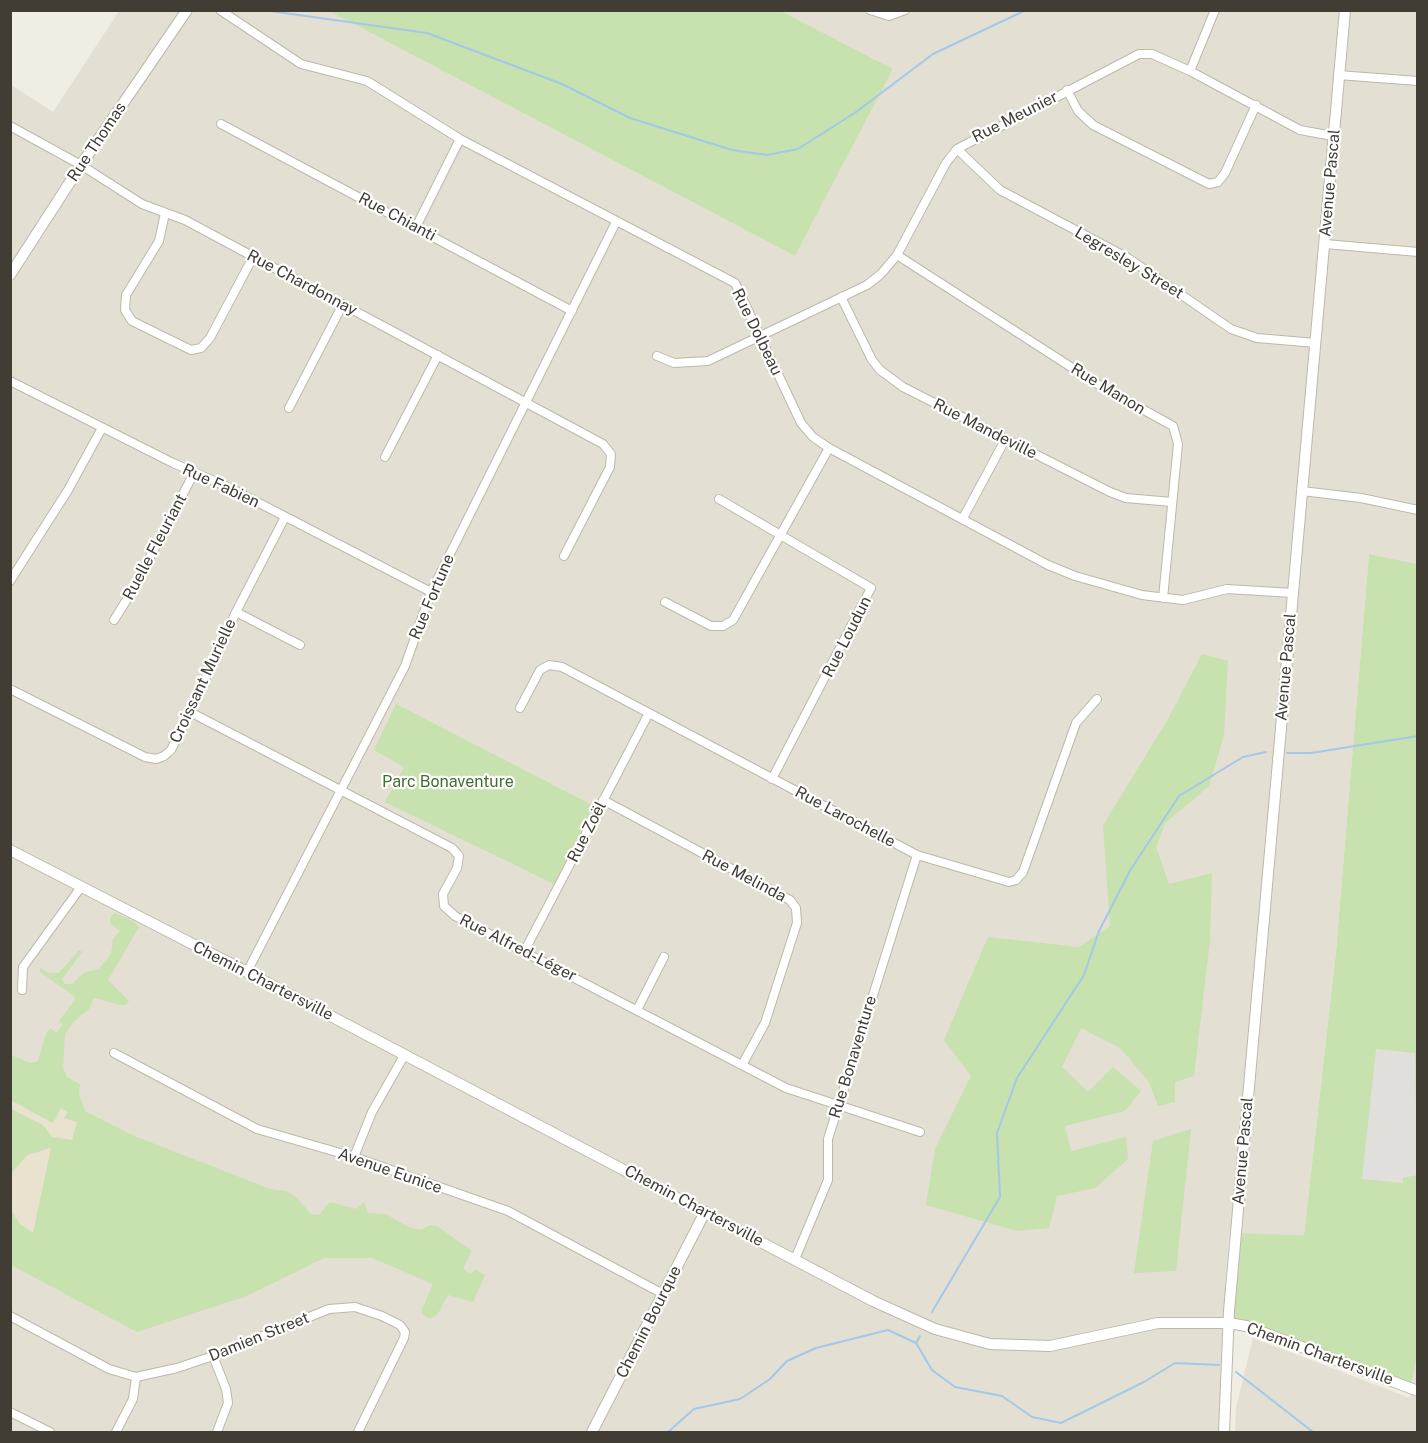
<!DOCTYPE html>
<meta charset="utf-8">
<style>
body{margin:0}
#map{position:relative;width:1428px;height:1443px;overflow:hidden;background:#f0ede3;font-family:"Public Sans",sans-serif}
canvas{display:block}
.frame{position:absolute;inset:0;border:12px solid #413d34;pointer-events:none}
</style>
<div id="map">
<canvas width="1428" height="1443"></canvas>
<div class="frame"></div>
</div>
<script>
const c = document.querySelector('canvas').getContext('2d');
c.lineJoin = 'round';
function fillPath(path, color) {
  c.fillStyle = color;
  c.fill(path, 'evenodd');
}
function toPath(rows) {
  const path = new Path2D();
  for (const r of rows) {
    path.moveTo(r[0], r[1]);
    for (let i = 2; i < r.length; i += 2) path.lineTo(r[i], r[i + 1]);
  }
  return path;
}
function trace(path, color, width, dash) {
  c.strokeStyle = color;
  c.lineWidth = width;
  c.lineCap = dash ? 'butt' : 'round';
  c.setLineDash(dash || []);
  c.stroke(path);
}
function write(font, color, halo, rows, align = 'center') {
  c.font = font + ' "Public Sans",sans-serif';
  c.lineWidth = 4.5;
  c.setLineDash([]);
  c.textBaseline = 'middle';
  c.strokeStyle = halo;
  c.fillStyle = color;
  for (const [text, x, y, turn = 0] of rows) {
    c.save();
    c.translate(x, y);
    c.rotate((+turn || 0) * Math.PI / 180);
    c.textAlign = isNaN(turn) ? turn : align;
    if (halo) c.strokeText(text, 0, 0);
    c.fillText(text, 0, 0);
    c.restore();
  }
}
const residential = toPath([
 [119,11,329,11,795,256,893,69,781,11,1417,11,1417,564,1369,554,1336,952,1304,1235,1229,1233,1222,1337,1220,1432,11,1432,10,84,53,112],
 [1253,1338,1410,1398,1417,1347,1417,1432,1235,1432,1236,1408]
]);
const education = toPath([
 [10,1100,50,1122,61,1108,151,1155,191,1211,165,1259,11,1242]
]);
const green = toPath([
 [329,11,781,11,893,69,795,256],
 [1369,554,1417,564,1418,1346,1411,1388,1229,1323,1236,1233,1304,1235,1336,952],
 [1202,654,1228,661,1224,735,1209,786,1165,823,1156,847,1169,884,1212,873,1210,940,1194,1076,1175,1082,1175,1102,1158,1106,1149,1082,1120,1048,1081,1028,1062,1067,1088,1092,1113,1067,1141,1091,1125,1111,1065,1126,1071,1151,1126,1137,1128,1159,1095,1188,1057,1196,1049,1228,1017,1231,926,1205,935,1149,971,1076,944,1040,988,937,1079,947,1110,926,1103,825,1167,721],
 [396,704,594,806,554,884,385,802,404,767,374,750],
 [115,913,133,921,139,927,108,980,129,1001,126,1005,121,1005,94,998,89,1009,74,1021,65,1034,63,1068,67,1077,80,1084,79,1094,85,1111,132,1135,270,1189,286,1191,295,1196,311,1214,319,1215,330,1202,356,1209,364,1202,368,1213,386,1214,408,1227,421,1230,430,1225,437,1226,472,1251,463,1269,471,1274,475,1269,485,1275,473,1302,448,1295,437,1315,430,1319,422,1314,422,1309,433,1284,372,1258,324,1258,247,1296,137,1332,11,1265,11,1211,20,1224,33,1233,51,1148,27,1155,11,1174,11,1109,43,1125,52,1137,72,1140,77,1122,64,1118,68,1112,61,1108,53,1123,11,1100,11,1055,30,1063,38,1061,46,1034,50,1028,56,1033,63,1025,59,1021,75,1000,74,996,40,972,40,968,49,973,59,973,79,950,82,952,62,979,65,984,72,984,85,972,99,969,111,954,113,939,120,931,110,923,110,918],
 [1191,1129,1176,1271,1134,1273,1153,1141]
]);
const parking = toPath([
 [1376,1049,1415,1053,1417,1175,1403,1178,1403,1183,1362,1179]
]);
const stream = toPath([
 [263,10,427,33,562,84,630,118,732,150,767,155,798,149,856,112,933,54,1026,10],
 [1287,753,1311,753,1418,736],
 [932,1312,1000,1197,997,1133,1017,1078,1084,975,1099,931,1131,869,1179,796,1243,757,1266,752],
 [916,1343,920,1336],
 [1236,1372,1313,1432],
 [668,1432,694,1409,740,1399,770,1379,787,1361,816,1348,888,1330,916,1343,932,1370,955,1387,1002,1396,1032,1417,1061,1423,1144,1382,1175,1363,1219,1365]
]);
const minor = toPath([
 [220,10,301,64,367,81,460,139,735,283,801,423,813,437,829,448,1048,565,1075,576,1142,595,1183,600,1227,589,1293,593],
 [870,10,889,16,905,10],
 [1190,71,1215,10],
 [1338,75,1418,81],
 [1067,90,1078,111,1093,125,1209,184,1218,182,1225,173,1256,105],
 [221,124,572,311],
 [10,126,81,165,142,204,185,220,603,444,611,454,610,467,564,556],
 [957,149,1000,190,1128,258,1231,329,1257,338,1316,343],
 [165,213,159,241,126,295,125,310,132,321,191,350,201,348,210,338,253,257],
 [416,227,460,139],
 [1325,244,1418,252],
 [897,255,1102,387,1173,426,1178,444,1163,598],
 [841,297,872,360,880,370,903,387,1110,492,1126,498,1172,502],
 [657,356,674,363,708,361,867,285,881,274,897,255,946,163,957,149,1139,54,1152,54,1190,71,1300,130,1333,136],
 [10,381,173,463,230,488,431,592],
 [289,408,343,304],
 [385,457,438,355],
 [1302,491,1361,498,1418,510],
 [719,499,871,588,772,779],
 [963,518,1005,440],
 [10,581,68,490,102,428],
 [665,602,711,626,723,626,733,620,829,448],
 [236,612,300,645],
 [114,620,131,593,194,473],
 [10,689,145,757,156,759,164,756,171,750,190,712,236,612,285,517],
 [520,708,540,670,549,665,562,667,917,855,1009,882,1016,880,1023,872,1076,723,1097,699],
 [190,712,452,848,459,856,457,868,443,894,444,906,455,916,786,1088,920,1132],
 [603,800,790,900,796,908,797,923,765,1023,742,1065],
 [525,950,649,713],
 [247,972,405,666,431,592,616,222],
 [22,990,23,967,81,887],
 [637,1010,664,957],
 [114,1053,257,1129,354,1157,508,1211,663,1294],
 [354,1157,372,1112,405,1054],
 [795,1259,828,1180,828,1139,917,855],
 [10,1316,109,1369,136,1377,177,1368,213,1356,329,1309,355,1307,382,1316,400,1325,405,1332,404,1338,358,1432],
 [213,1356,226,1389,228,1403,217,1432],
 [10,1412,50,1432],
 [116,1432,133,1399,136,1377]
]);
const tertiary = toPath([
 [10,275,81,165,187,10],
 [10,850,247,972,873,1301,935,1329,990,1344,1050,1346,1158,1323,1229,1323,1246,1326,1418,1391],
 [592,1432,705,1212],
 [1224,1432,1229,1311,1345,10]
]);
const streetNames = [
 ["Rue Meunier",1015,117,-27],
 ["Rue Thomas",97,142,-56],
 ["Avenue Pascal",1330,183,-85],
 ["Rue Chianti",397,217,28],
 ["Legresley Street",1129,263,31],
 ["Rue Chardonnay",302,283,28],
 ["Rue Dolbeau",757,332,64],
 ["Rue Manon",1108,389,31],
 ["Rue Mandeville",985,429,27],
 ["Rue Fabien",221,486,25],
 ["Ruelle Fleuriant",155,547,-62],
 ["Rue Fortune",432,597,-67],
 ["Rue Loudun",847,637,-63],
 ["Avenue Pascal",1286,667,-85],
 ["Croissant Murielle",203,681,-65],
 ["Rue Larochelle",845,817,28],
 ["Rue Zoël",587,832,-63],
 ["Rue Melinda",744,876,28],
 ["Rue Alfred-Léger",518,948,27],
 ["Chemin Chartersville",263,981,27],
 ["Rue Bonaventure",853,1057,-73],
 ["Avenue Pascal",1243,1151,-85],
 ["Avenue Eunice",390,1171,19],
 ["Chemin Chartersville",694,1206,28],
 ["Chemin Bourque",649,1322,-63],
 ["Damien Street",259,1337,-22],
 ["Chemin Chartersville",1320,1354,20]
];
const parkNames = [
 ["Parc Bonaventure",448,782]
];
fillPath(residential, '#e3dfd2');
fillPath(education, '#e8e2ce');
fillPath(green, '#c7e1af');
fillPath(parking, '#e1dfdc');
trace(stream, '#a4c8e8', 2);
trace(minor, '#bdb8aa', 10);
trace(tertiary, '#bdb8aa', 12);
trace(minor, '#fff', 8);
trace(tertiary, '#fff', 10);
write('16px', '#413d34', '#fff', streetNames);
write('16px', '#426d2e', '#fff', parkNames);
</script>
